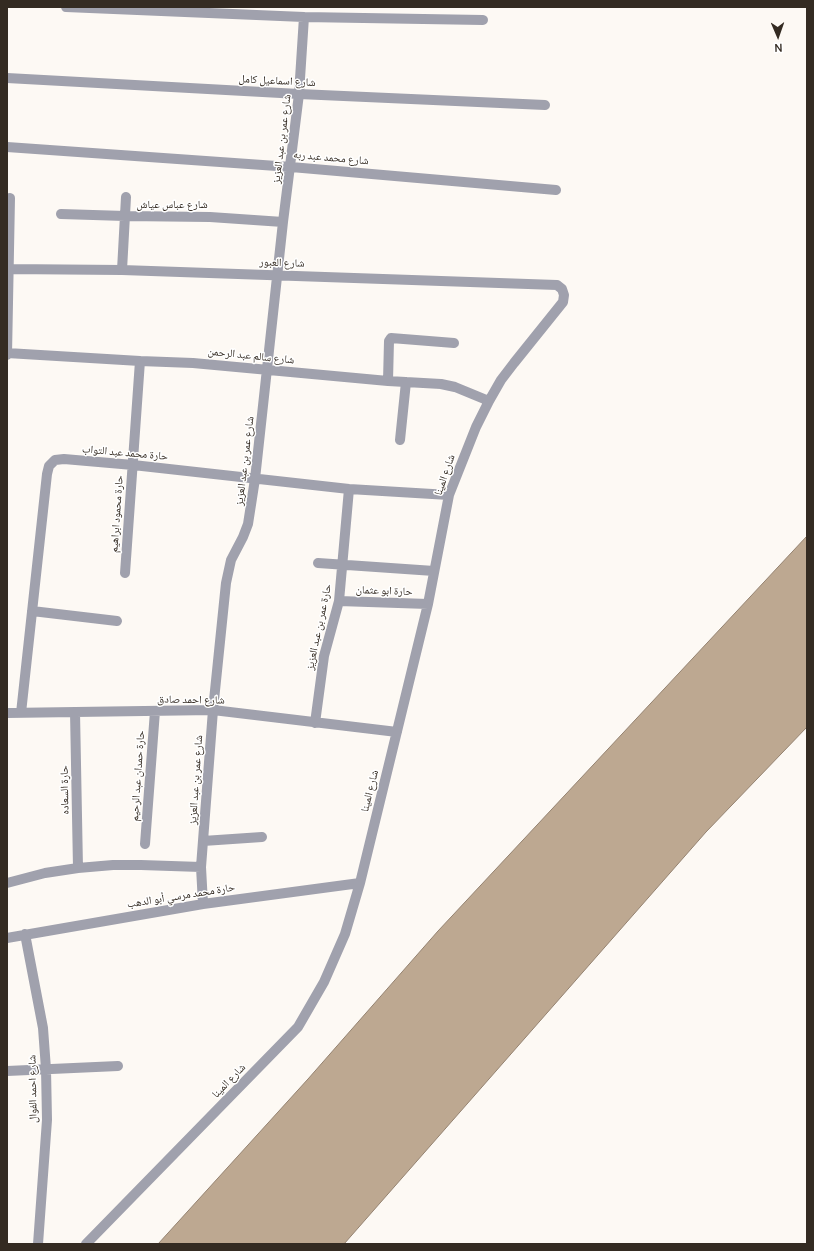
<!DOCTYPE html>
<meta charset="utf-8">
<style>
body{margin:0}
#map{position:relative;width:814px;height:1251px;overflow:hidden;background:#fdf9f4;font-family:Manrope,sans-serif}
canvas{display:block}
.frame{position:absolute;inset:0;border:8px solid #342b22;pointer-events:none}
.north{position:absolute;left:758px;top:16px;width:40px;height:40px;-webkit-text-stroke:3px #fff;paint-order:stroke;rotate:178deg;font-size:11px;font-weight:700;line-height:16px;text-align:center;color:#342b22}
.north::after{content:'';display:block;margin:auto;width:14px;height:18px;background:#342b22;clip-path:polygon(50% 0,100% 100%,50% 72%,0 100%)}
</style>
<div id="map">
<canvas width="814" height="1251"></canvas>
<div class="frame"></div>
<div class="north">N</div>
</div>
<script>
const c = document.querySelector('canvas').getContext('2d');
c.lineJoin = 'round';
function fillPath(path, color) {
  c.fillStyle = color;
  c.fill(path, 'evenodd');
}
function toPath(rows) {
  const path = new Path2D();
  for (const r of rows) {
    path.moveTo(r[0], r[1]);
    for (let i = 2; i < r.length; i += 2) path.lineTo(r[i], r[i + 1]);
  }
  return path;
}
function trace(path, color, width, dash) {
  c.strokeStyle = color;
  c.lineWidth = width;
  c.lineCap = dash ? 'butt' : 'round';
  c.setLineDash(dash || []);
  c.stroke(path);
}
function write(font, color, halo, rows, align = 'center') {
  c.font = font + ' Manrope,"Noto Naskh Arabic",sans-serif';
  c.lineWidth = 3;
  c.setLineDash([]);
  c.textBaseline = 'middle';
  c.strokeStyle = halo;
  c.fillStyle = color;
  for (const [text, x, y, turn = 0] of rows) {
    c.save();
    c.translate(x, y);
    c.rotate((+turn || 0) * Math.PI / 180);
    c.textAlign = isNaN(turn) ? turn : align;
    if (halo) c.strokeText(text, 0, 0);
    c.fillText(text, 0, 0);
    c.restore();
  }
}
const water = toPath([
 [807,536,807,727,706,832,344,1244,158,1244,308,1079,438,931,807,536]
]);
const minor = toPath([
 [66,7,304,17,483,20],
 [7,78,299,94,545,105],
 [7,147,291,167,556,190],
 [61,214,125,216,210,217,283,222],
 [7,269,122,270,557,285,562,289,564,295,563,302,514,363,501,380,489,401,476,427,449,495,428,604,360,883,345,934,324,982,298,1027,86,1244],
 [122,270,126,197],
 [7,353,140,361,193,363,388,381,441,384,455,387,489,401],
 [7,355,10,198],
 [388,381,389,341,391,338,454,343],
 [400,440,406,382],
 [318,563,434,571],
 [125,573,140,361],
 [339,601,428,604],
 [32,611,117,621],
 [75,712,78,868],
 [7,713,213,710,397,732],
 [21,713,47,474,49,466,55,460,64,459,133,465,349,489,449,495],
 [315,723,324,656,339,601,349,489],
 [203,841,262,837],
 [145,844,155,711],
 [7,883,45,873,78,868,113,865,141,865,201,867],
 [203,904,201,867,213,710,226,583,231,560,243,537,248,524,255,479,283,222,299,94,304,17],
 [25,934,43,1028,46,1069,47,1120,38,1244],
 [7,938,203,904,360,883],
 [7,1071,118,1066]
]);
const streetNames = [
 ["شارع اسماعيل كامل",277,81,3],
 ["شارع عمر بن عبد العزيز",282,139,-83],
 ["شارع محمد عبد ربه",331,158,5],
 ["شارع عباس عياش",172,205],
 ["شارع العبور",282,263,2],
 ["شارع سالم عبد الرحمن",251,356,6],
 ["حارة محمد عبد التواب",125,453,5],
 ["شارع عمر بن عبد العزيز",245,461,-83],
 ["شارع المينا",445,475,-71],
 ["حارة محمود ابراهيم",117,514,-86],
 ["حارة ابو عثمان",384,591,2],
 ["حارة عمر بن عبد العزيز",319,627,-78],
 ["شارع احمد صادق",191,700,1],
 ["حارة حمدان عبد الرحيم",138,776,-86],
 ["شارع عمر بن عبد العزيز",196,780,-86],
 ["حارة السعاده",65,790,-91],
 ["شارع المينا",370,791,-76],
 ["حارة محمد مرسي أبو الدهب",181,896,-9],
 ["شارع المينا",229,1081,-46],
 ["شارع احمد الفوال",33,1089,-91]
];
fillPath(water, '#bda891');
trace(water, '#948270', 1);
trace(minor, '#a0a1ad', 10);
write('11px', '#342b22', '#fff', streetNames);
</script>
